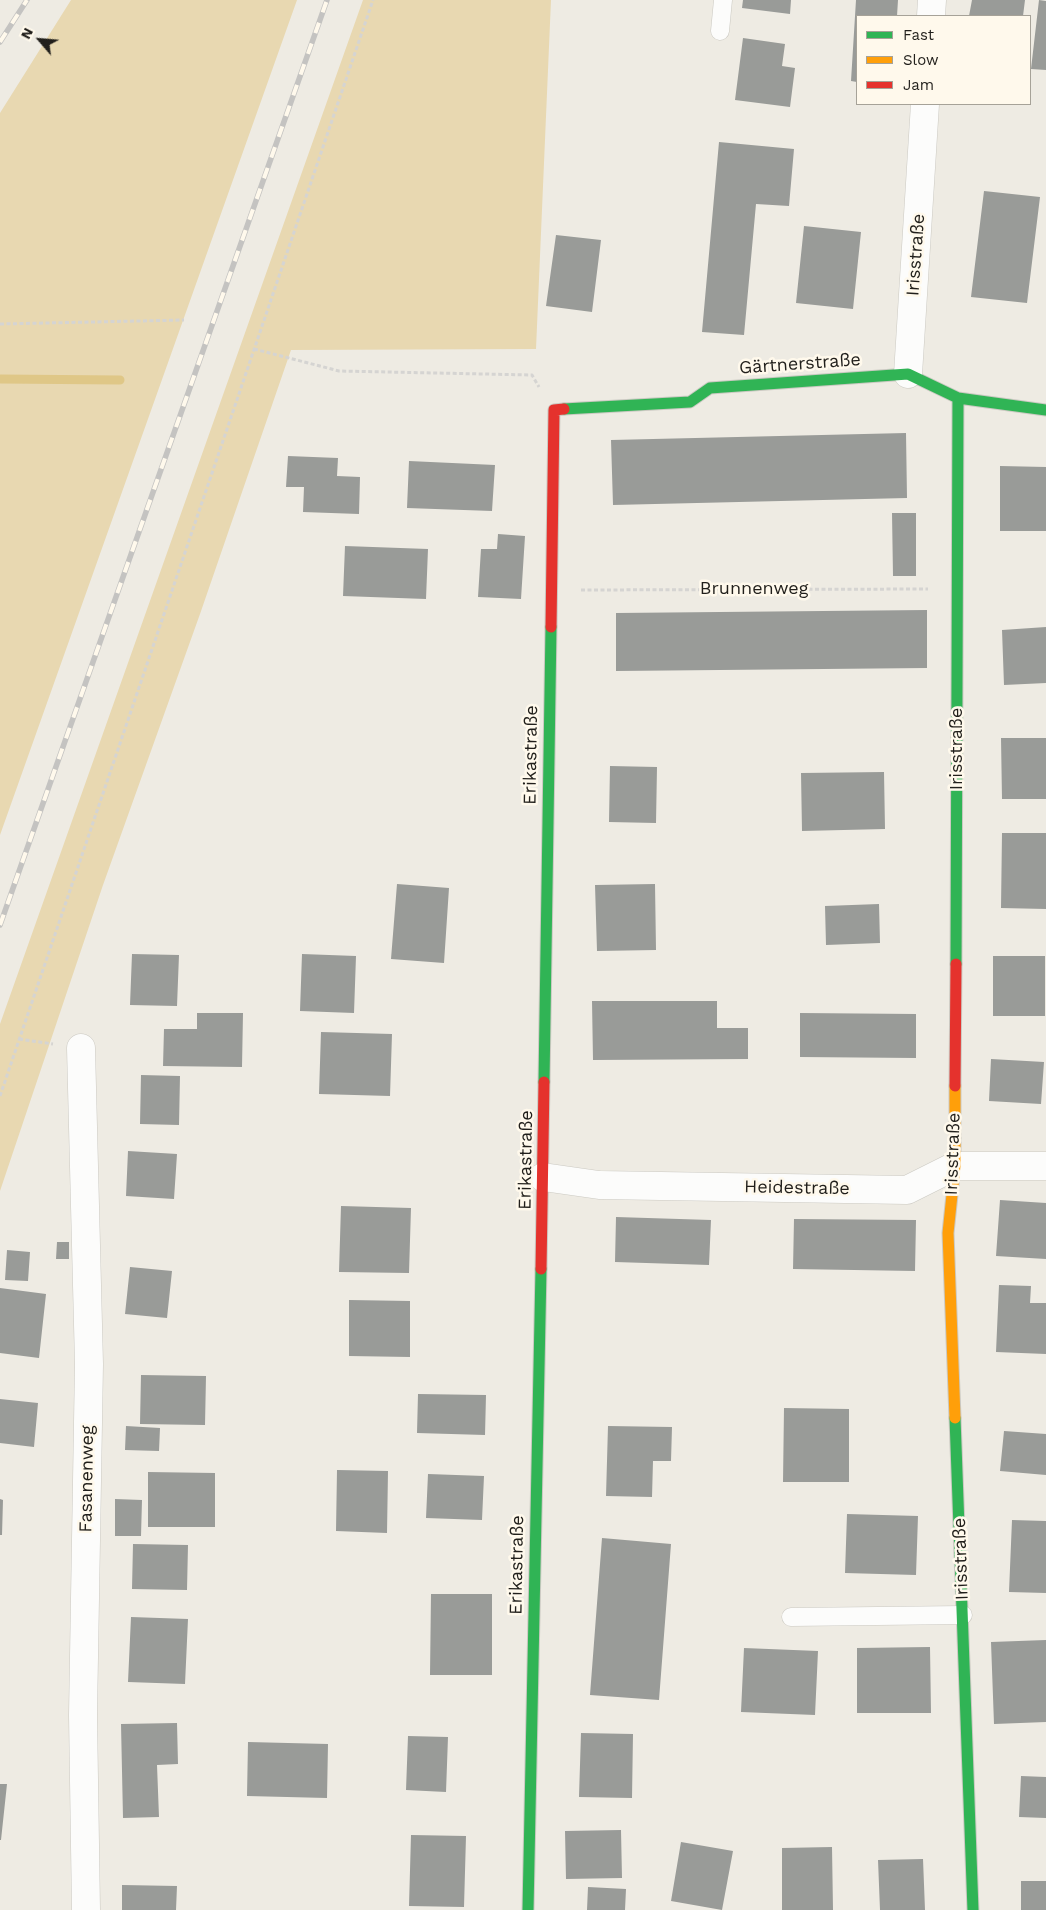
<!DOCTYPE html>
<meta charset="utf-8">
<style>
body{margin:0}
#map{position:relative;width:1046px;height:1910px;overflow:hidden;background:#eeebe3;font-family:"Work Sans",sans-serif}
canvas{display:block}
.legend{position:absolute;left:856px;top:15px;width:175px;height:90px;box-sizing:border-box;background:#fff9ec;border:1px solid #a6a298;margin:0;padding:6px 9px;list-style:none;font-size:15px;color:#211f1b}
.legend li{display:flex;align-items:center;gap:10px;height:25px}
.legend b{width:25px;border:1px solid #a6a298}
.north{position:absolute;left:15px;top:15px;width:50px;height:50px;-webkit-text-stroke:4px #fff9ec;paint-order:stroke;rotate:297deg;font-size:14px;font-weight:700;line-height:20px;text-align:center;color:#211f1b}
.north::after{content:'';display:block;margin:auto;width:18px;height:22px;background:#211f1b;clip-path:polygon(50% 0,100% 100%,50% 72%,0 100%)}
</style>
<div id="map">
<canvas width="1046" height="1910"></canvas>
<ul class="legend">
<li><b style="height:6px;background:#30b455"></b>Fast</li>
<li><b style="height:6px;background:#ff9f0a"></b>Slow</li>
<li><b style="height:6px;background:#e5322d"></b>Jam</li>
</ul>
<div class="north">N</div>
</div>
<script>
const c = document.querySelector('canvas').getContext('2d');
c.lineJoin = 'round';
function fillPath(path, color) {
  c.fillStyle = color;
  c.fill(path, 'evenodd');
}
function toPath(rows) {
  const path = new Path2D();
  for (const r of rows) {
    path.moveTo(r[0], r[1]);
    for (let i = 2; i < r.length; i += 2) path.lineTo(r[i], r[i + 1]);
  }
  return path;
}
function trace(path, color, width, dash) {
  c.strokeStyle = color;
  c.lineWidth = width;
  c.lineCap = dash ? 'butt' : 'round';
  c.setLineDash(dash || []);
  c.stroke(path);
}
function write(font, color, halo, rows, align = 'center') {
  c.font = font + ' "Work Sans",sans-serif';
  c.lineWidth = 5;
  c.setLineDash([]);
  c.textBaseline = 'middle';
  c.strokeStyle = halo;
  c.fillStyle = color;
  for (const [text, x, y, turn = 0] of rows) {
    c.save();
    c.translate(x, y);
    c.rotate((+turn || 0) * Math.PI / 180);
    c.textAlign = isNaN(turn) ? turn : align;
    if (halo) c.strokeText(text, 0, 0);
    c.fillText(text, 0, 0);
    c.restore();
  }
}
const green = toPath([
 [71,0,297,0,0,835,0,113],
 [363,0,551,0,536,349,291,350,200,614,103,885,0,1191,0,1024]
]);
const stream = toPath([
 [0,379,120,380]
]);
const building = toPath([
 [743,0,791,0,790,14,742,8],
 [856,0,898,0,897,16,857,16,857,82,851,81],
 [972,0,1025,0,1023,16,969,16],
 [1039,0,1046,1,1046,70,1031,69],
 [743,38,785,44,782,66,795,68,790,107,735,100],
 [719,142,794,149,789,206,756,204,744,335,702,332],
 [984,191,1040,197,1027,303,971,297],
 [804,226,861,232,853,309,796,303],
 [556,235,601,240,592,312,546,306],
 [906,433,907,498,613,505,611,440],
 [288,456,338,458,337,476,360,477,359,514,303,512,304,487,286,487],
 [409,461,495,465,492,511,407,508],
 [1000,466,1046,467,1046,531,1000,531],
 [892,513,916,513,916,576,893,576],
 [498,534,525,536,521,599,478,597,481,549,497,549],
 [345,546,428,549,426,599,343,596],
 [927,610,927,668,616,671,616,613],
 [1046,627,1046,683,1004,685,1002,630],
 [1001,738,1046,738,1046,799,1002,799],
 [610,766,657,767,656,823,609,822],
 [884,772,885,829,802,831,801,773],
 [1002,833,1046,833,1046,909,1001,908],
 [397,884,449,888,444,963,391,959],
 [655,884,656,950,597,951,595,885],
 [879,904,880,943,826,945,825,906],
 [132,954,179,955,177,1006,130,1005],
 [302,954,356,956,354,1013,300,1011],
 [993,956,1045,956,1045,1016,993,1016],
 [592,1001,717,1001,717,1028,748,1028,748,1059,593,1060],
 [197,1013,243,1013,242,1067,163,1066,164,1029,197,1029],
 [800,1013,916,1014,916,1058,800,1057],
 [321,1032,392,1034,390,1096,319,1094],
 [991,1059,1044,1062,1041,1104,989,1101],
 [141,1075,180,1076,179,1125,140,1124],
 [128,1151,177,1154,174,1199,126,1196],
 [1000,1200,1046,1203,1046,1259,996,1256],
 [341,1206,411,1208,409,1273,339,1272],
 [616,1217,711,1220,709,1265,615,1262],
 [794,1219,916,1220,915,1271,793,1269],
 [57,1242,69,1242,69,1259,56,1259],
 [7,1250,30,1252,28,1281,5,1280],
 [130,1267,172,1271,167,1318,125,1314],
 [999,1285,1031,1286,1030,1303,1046,1303,1046,1354,996,1352],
 [0,1288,46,1294,39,1358,0,1353],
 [349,1300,410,1301,410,1357,349,1356],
 [141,1375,206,1376,205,1425,140,1424],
 [418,1394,486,1395,485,1435,417,1433],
 [0,1399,38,1403,34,1447,0,1443],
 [784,1408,849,1409,849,1482,783,1482],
 [126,1426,160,1428,159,1451,125,1450],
 [608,1426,672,1427,671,1461,653,1461,652,1497,606,1496],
 [1004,1431,1046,1434,1046,1475,1000,1471],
 [337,1470,388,1471,387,1533,336,1531],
 [148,1472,215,1473,215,1527,148,1527],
 [428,1474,484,1476,482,1520,426,1518],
 [0,1499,3,1500,2,1535,0,1535],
 [115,1499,142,1500,141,1536,115,1536],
 [847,1514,918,1516,916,1575,845,1573],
 [1012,1520,1046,1521,1046,1593,1009,1592],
 [602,1538,671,1544,659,1700,590,1695],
 [133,1544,188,1545,187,1590,132,1589],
 [431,1594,492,1594,492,1675,430,1675],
 [131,1617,188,1619,185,1684,128,1682],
 [1046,1640,1046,1722,994,1724,991,1642],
 [930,1647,931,1713,857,1713,857,1648],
 [744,1648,818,1651,815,1715,741,1712],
 [177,1723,178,1764,157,1765,159,1817,123,1818,121,1724],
 [581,1733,633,1734,632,1798,579,1797],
 [408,1736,448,1737,446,1792,406,1790],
 [248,1742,328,1744,327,1798,247,1796],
 [1021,1776,1046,1777,1046,1818,1019,1817],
 [0,1784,7,1784,1,1840,0,1840],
 [621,1830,622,1878,566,1879,565,1831],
 [411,1835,466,1836,464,1907,409,1906],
 [681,1842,733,1851,722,1910,671,1901],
 [832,1847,833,1910,782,1910,782,1848],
 [923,1859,925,1910,880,1910,878,1860],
 [1021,1881,1046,1881,1046,1910,1021,1910],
 [122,1885,177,1886,176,1910,122,1910],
 [588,1887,626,1889,625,1910,587,1910]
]);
const path = toPath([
 [0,324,184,320],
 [254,349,339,371,532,375,539,387],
 [581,590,928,589],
 [19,1039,53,1044],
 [0,1096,373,0]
]);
const lane = toPath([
 [720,31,723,0],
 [791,1617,963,1615]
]);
const street = toPath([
 [931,16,932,0],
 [908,374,925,104],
 [81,1048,89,1364,83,1715,86,1910],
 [543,1177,599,1185,907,1190,955,1166,1046,1166]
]);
const fast = toPath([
 [564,409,690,402,710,388,908,374,958,398,1046,410],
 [956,964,958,398],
 [544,1082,551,627],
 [955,1418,973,1910],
 [528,1910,541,1269]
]);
const slow = toPath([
 [955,1418,948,1233,955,1166,955,1086]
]);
const jam = toPath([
 [551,627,554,410,564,409],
 [955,1086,956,964],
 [541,1269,544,1082]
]);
const rail = toPath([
 [0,42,27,0],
 [0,925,327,0]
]);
const streetNames = [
 ["Irisstraße",916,255,-86],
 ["Gärtnerstraße",800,364,-4],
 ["Brunnenweg",754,589],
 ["Irisstraße",957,749,-90],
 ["Erikastraße",531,755,-89],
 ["Irisstraße",953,1154,-88],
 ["Erikastraße",526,1160,-89],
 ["Heidestraße",797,1188,1],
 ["Fasanenweg",87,1479,-89],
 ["Irisstraße",961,1559,-92],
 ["Erikastraße",517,1565,-89]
];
fillPath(green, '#e8d8b1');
trace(stream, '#dfc787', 9);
fillPath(building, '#999b98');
trace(lane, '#cbc9c2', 19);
trace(street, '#cbc9c2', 29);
trace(fast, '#cbc9c2', 13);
trace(slow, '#cbc9c2', 13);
trace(jam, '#cbc9c2', 13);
trace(path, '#d5d4d2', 3, [4, 2.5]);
trace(lane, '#fcfcfb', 18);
trace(street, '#fcfcfb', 28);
trace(fast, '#30b455', 11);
trace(slow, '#ff9f0a', 11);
trace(jam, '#e5322d', 11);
trace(rail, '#c4c3c1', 5.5);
trace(rail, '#fff9ec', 4, [11]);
write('18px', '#211f1b', '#fff9ec', streetNames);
</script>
